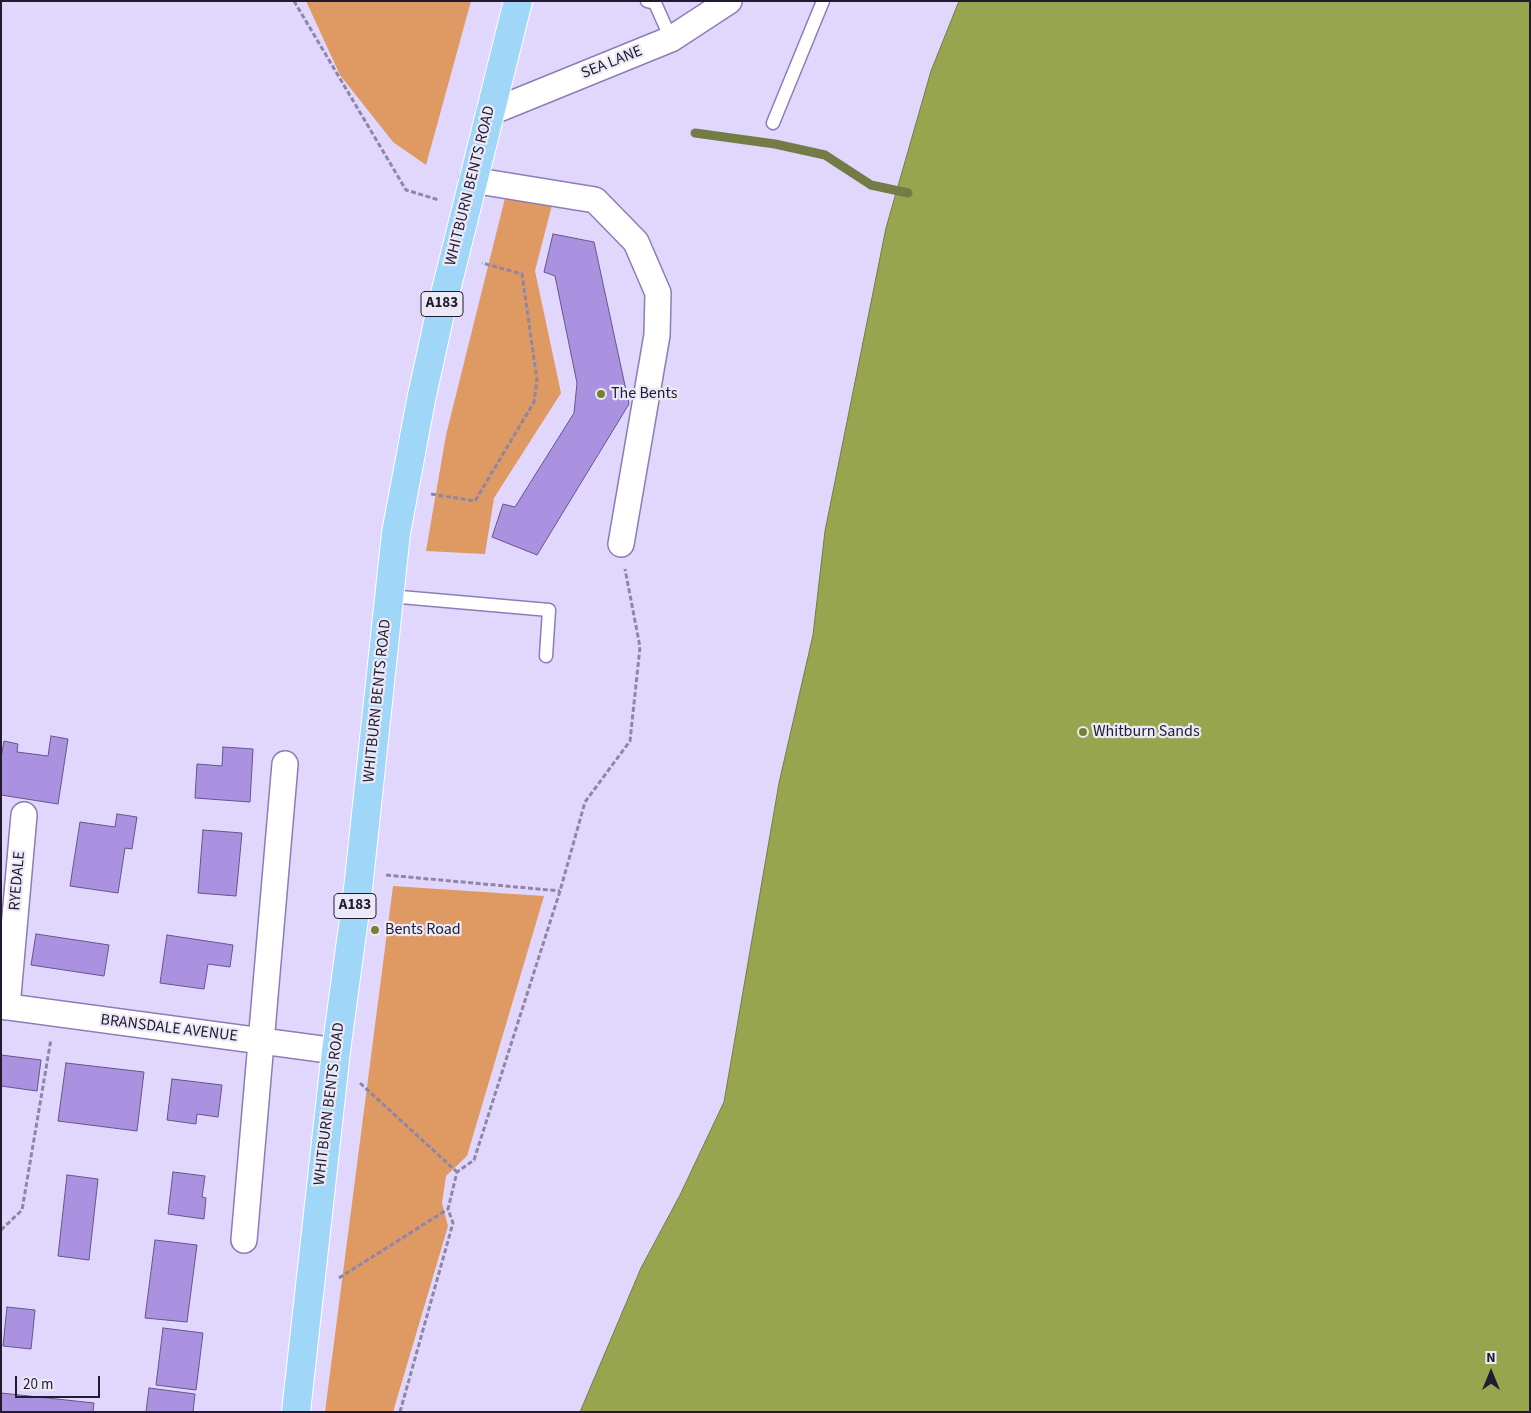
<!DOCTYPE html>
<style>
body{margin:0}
#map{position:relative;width:1531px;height:1413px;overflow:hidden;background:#e1d7fd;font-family:"Source Sans 3",sans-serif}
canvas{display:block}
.frame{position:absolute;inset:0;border:2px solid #211a31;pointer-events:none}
.north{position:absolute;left:1466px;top:1348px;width:50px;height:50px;-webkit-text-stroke:4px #ece9f6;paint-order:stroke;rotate:0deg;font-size:14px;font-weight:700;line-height:20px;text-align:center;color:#211a31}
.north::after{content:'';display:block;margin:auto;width:18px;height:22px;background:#211a31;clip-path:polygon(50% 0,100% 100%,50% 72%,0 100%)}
.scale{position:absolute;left:15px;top:1376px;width:85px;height:22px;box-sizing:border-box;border:2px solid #211a31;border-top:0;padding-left:6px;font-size:15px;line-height:18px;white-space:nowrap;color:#211a31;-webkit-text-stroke:4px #ece9f6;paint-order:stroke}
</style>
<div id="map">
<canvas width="1531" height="1413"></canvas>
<div class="frame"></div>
<div class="north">N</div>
<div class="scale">20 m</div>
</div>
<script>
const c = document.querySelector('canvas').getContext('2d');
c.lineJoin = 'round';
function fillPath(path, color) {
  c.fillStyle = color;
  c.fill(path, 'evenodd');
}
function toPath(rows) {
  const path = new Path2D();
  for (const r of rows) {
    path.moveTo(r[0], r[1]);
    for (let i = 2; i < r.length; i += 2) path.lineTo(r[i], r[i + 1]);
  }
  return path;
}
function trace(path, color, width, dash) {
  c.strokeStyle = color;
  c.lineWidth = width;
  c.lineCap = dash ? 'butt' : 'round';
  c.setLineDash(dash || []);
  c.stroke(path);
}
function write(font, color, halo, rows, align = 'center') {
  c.font = font + ' "Source Sans 3",sans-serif';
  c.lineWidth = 4.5;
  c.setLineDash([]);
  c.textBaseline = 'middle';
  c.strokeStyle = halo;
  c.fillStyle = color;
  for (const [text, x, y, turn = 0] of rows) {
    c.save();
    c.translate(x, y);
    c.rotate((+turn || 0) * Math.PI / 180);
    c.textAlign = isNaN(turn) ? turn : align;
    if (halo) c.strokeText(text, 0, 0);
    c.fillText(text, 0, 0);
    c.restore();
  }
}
const green = toPath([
 [306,1,471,1,426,165,393,142,340,75],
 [505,198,552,205,535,271,561,393,494,498,485,554,426,551,446,435],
 [393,886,544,896,467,1156,446,1176,442,1203,448,1226,393,1412,325,1412]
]);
const water = toPath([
 [959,1,1530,1,1530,1412,580,1412,641,1268,680,1195,724,1102,779,783,813,635,825,531,886,228,931,71,959,1]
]);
const stream = toPath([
 [695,133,775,144,825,155,871,185,908,193]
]);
const building = toPath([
 [553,234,594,242,629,404,537,555,492,537,503,504,515,507,574,413,577,383,555,276,544,272,553,234],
 [51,736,68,739,58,804,1,795,1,758,4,741,18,744,17,752,48,756,51,736],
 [223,747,253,749,250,802,195,798,197,764,222,766,223,747],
 [117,814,137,817,132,849,125,848,118,893,70,886,80,822,115,827,117,814],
 [203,830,242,833,236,896,198,893,203,830],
 [36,934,109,945,104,976,31,965,36,934],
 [167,935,233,945,230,967,208,964,204,989,160,983,167,935],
 [1,1055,41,1060,37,1091,1,1086,1,1055],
 [66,1063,144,1072,137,1131,58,1121,66,1063],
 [172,1079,222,1085,218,1117,197,1114,196,1124,167,1120,172,1079],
 [173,1172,205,1176,202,1197,206,1198,204,1219,168,1214,173,1172],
 [67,1175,98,1179,89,1260,58,1256,67,1175],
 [155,1240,197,1245,187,1322,145,1318,155,1240],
 [7,1307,35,1310,31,1349,3,1346,7,1307],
 [163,1328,203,1333,196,1390,156,1385,163,1328],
 [149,1388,195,1394,193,1412,146,1412,149,1388],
 [1,1393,94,1403,93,1412,1,1412,1,1393]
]);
const path = toPath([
 [294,1,406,190,439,200],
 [431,494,475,501,534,402,537,380,522,274,482,263],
 [386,875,560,891],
 [360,1083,457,1172],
 [1,1230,22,1210,51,1039],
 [339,1278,448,1209],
 [400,1412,453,1223,448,1209,457,1172,474,1160,560,891,585,802,630,741,640,647,625,569]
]);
const lane = toPath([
 [647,1,655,3,671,39],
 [773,123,823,1],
 [389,596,549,610,546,656]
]);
const street = toPath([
 [489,113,671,39,729,1],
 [472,180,595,200,636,242,658,293,657,335,621,544],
 [1,1006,336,1051],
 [7,1007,24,815],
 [244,1240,285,764]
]);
const primary = toPath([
 [296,1412,336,1051,358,889,396,533,421,400,439,318,518,1]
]);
const markers = [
 [601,394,5,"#74812f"],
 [1083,732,5,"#74812f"],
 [375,930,5,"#74812f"]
];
const shields = [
 [442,304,42],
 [355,906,42]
];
const shieldNames = [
 ["A183",442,304],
 ["A183",355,906]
];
const streetNames = [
 ["SEA LANE",612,63,-22],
 ["WHITBURN BENTS ROAD",471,186,-76],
 ["WHITBURN BENTS ROAD",378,701,-84],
 ["RYEDALE",18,881,-85],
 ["BRANSDALE AVENUE",169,1029,7],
 ["WHITBURN BENTS ROAD",330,1104,-83]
];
const poiNames = [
 ["The Bents",611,394],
 ["Whitburn Sands",1093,732],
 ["Bents Road",385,930]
];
fillPath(green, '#df9963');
fillPath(water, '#97a64e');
trace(water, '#747c45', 1);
trace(stream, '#747c45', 9);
fillPath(building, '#aa92e0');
trace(building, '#65548b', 1);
trace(lane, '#8e7cb7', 15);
trace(street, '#8e7cb7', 28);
trace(primary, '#fff', 30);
trace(path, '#8e86a5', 3, [5, 2.5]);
trace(lane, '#fff', 12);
trace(street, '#fff', 25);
trace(primary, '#a0d7f8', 28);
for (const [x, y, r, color] of markers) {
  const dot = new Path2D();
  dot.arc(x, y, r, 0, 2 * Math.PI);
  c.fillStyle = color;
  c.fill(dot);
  trace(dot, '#ece9f6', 2);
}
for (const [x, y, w] of shields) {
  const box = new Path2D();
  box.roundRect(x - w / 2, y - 12.5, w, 25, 4);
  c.fillStyle = '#ece9f6';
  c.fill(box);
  trace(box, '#211a31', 1);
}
write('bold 15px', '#211a31', null, shieldNames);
write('16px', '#211a31', '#ece9f6', streetNames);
write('16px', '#211a31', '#ece9f6', poiNames, 'left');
</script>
